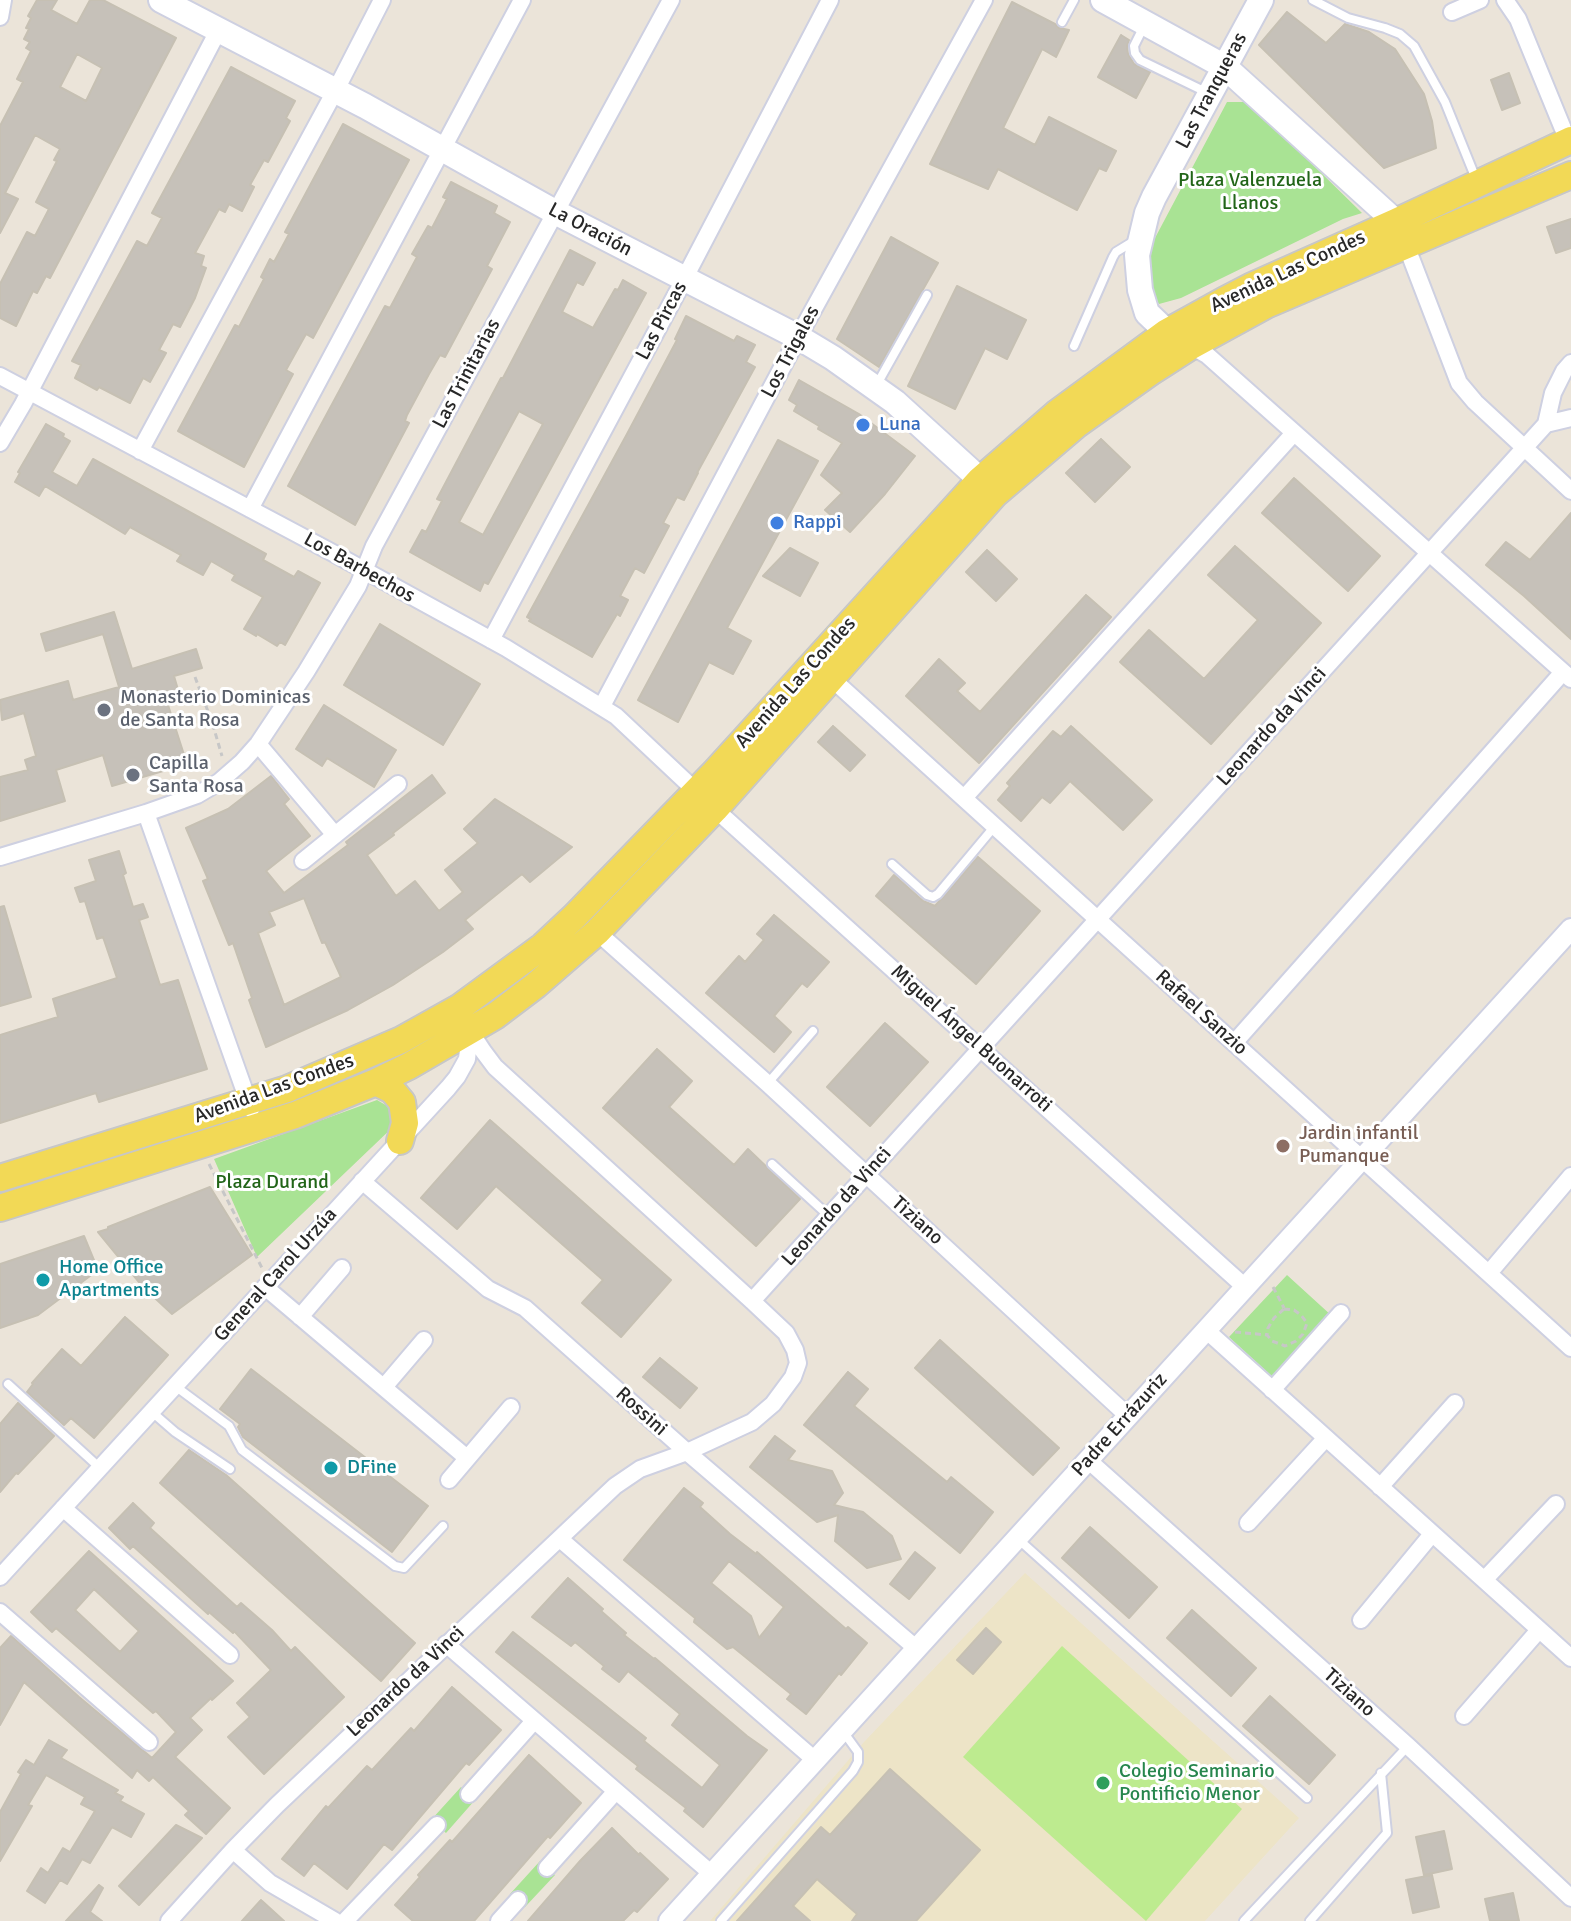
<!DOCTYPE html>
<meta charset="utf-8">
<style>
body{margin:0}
canvas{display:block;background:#ebe4d9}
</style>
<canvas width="1571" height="1921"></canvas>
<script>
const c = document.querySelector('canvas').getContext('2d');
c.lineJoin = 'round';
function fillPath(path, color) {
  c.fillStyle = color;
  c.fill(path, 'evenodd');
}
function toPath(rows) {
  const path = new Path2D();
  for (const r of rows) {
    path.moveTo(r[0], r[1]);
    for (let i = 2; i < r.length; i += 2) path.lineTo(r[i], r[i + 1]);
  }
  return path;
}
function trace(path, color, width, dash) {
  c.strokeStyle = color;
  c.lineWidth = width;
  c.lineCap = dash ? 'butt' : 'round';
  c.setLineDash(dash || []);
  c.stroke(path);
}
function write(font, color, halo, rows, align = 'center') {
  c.font = font + ' Signika,sans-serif';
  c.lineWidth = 6;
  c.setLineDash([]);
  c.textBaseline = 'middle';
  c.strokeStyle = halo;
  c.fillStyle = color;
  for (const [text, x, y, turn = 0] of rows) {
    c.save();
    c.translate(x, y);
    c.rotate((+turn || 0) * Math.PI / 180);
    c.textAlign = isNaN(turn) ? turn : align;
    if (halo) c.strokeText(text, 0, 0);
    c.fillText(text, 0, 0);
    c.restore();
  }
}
const education = toPath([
 [1025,1573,1299,1818,1205,1921,710,1921,864,1742]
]);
const green = toPath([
 [1227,102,1249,102,1362,213,1343,219,1181,298,1159,304,1144,285,1146,255],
 [377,1100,389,1107,394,1116,394,1126,257,1257,214,1159],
 [1287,1275,1332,1316,1275,1379,1229,1337],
 [461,1787,475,1800,446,1833,431,1820],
 [540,1861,555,1875,525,1907,510,1894]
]);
const pitch = toPath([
 [1062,1646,1242,1809,1146,1921,963,1757]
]);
const building = toPath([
 [37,0,57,0,51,10,77,24,90,0,103,0,176,38,50,278,46,276,37,293,33,291,16,326,0,318,0,284,27,232,35,236,49,209,36,202,57,161,54,160,60,149,35,135,5,193,18,199,0,233,0,126,23,82,17,79,31,51,26,48,30,42,24,39,29,29,26,28,31,18,28,16,37,0],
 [77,54,102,68,86,101,60,87,77,54],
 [1012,2,1055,24,1059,28,1069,30,1056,57,1042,49,1003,128,1035,145,1049,117,1116,151,1106,171,1099,168,1077,210,998,169,988,189,930,164,1012,2],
 [1287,12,1326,43,1345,24,1369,32,1395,49,1424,94,1432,121,1436,148,1384,168,1259,45,1287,12],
 [1121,35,1129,40,1127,46,1128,54,1134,64,1150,72,1136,98,1098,77,1121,35],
 [231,67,295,101,286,118,290,121,268,162,264,160,250,185,254,187,242,211,229,204,225,212,219,209,195,253,204,256,201,266,206,268,195,298,180,327,173,324,159,350,166,353,150,382,143,378,130,403,99,387,97,390,75,378,81,365,72,361,137,241,147,246,162,218,152,213,231,67],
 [1509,73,1520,103,1502,110,1491,80,1509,73],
 [343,124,409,160,313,338,306,334,286,370,293,374,244,467,178,431,235,325,239,327,264,279,261,277,270,259,274,262,289,234,285,232,343,124],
 [451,182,497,206,494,213,510,222,487,266,492,269,445,357,440,355,429,374,407,415,405,421,409,423,355,525,288,486,385,306,390,308,417,257,412,254,428,226,432,228,447,199,443,197,451,182],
 [1571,219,1571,248,1556,253,1547,227,1571,219],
 [891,237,938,263,879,367,837,339,891,237],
 [570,250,595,263,583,285,577,282,562,312,593,328,615,289,618,290,623,280,646,293,488,584,484,582,480,591,410,552,422,530,426,532,442,501,437,499,501,378,503,378,570,250],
 [519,411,543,424,483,535,459,522,519,411],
 [957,286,1026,320,1007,359,985,348,955,409,908,386,957,286],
 [686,316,734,341,737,336,755,345,746,362,755,367,697,473,698,473,684,500,677,497,663,523,669,526,644,573,635,568,620,596,628,600,620,616,617,614,592,657,529,621,531,619,527,617,627,434,677,340,675,339,686,316],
 [799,380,859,414,915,456,885,494,850,532,825,510,842,493,821,475,842,443,818,429,819,426,794,411,797,405,789,400,799,380],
 [46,424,64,434,63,437,70,441,52,472,77,486,93,459,266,554,263,560,294,577,298,571,320,583,285,645,280,642,277,646,257,634,256,636,244,629,263,597,232,580,235,575,211,561,203,575,177,561,181,555,130,527,125,534,45,486,39,496,15,482,20,473,18,472,46,424],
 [1101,439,1130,467,1095,502,1066,473,1101,439],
 [778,440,818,461,727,628,751,641,733,674,709,662,678,722,638,700,778,440],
 [1294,478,1380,556,1348,591,1262,513,1294,478],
 [1571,513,1571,639,1524,596,1486,565,1506,542,1530,560,1571,513],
 [1235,546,1321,623,1211,744,1120,662,1149,630,1204,679,1258,620,1208,575,1235,546],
 [790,548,818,563,800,596,763,576,790,548],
 [987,550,1017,579,996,601,966,572,987,550],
 [1086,595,1111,617,979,763,906,696,939,659,965,683,957,691,980,712,1086,595],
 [114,612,132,669,196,649,202,668,174,676,181,700,168,705,187,764,112,786,103,755,56,770,65,801,0,821,0,777,28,770,25,760,36,756,24,713,2,720,0,700,68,681,73,700,119,687,103,634,46,651,41,634,114,612],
 [380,624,480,684,443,745,344,685,380,624],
 [324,705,396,750,374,787,327,758,322,766,296,749,324,705],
 [833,726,865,755,850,771,818,742,833,726],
 [1071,726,1152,800,1123,830,1070,781,1050,803,1042,797,1021,821,998,800,1010,786,1007,783,1053,731,1061,737,1071,726],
 [432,775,445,793,393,833,394,835,367,855,396,896,415,881,439,911,463,892,445,870,478,843,464,829,495,799,572,847,530,882,522,874,465,920,473,929,443,952,393,985,348,1010,266,1047,249,1000,252,998,233,943,229,945,203,881,208,879,186,828,228,809,271,776,289,799,284,804,310,836,266,871,284,893,348,845,346,842,432,775],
 [304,898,322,943,325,942,341,977,284,1005,258,933,275,925,269,912,304,898],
 [119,851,126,873,123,875,133,907,143,904,148,917,139,920,160,985,178,980,207,1069,99,1102,96,1093,0,1123,0,1035,58,1017,53,999,117,978,103,937,97,939,85,901,80,902,75,888,96,881,89,860,119,851],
 [978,857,1040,911,976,984,876,896,894,875,923,901,935,906,978,857],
 [4,906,31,997,0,1006,0,907,4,906],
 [774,915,829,962,807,987,802,983,774,1016,791,1032,774,1052,706,993,739,956,745,962,764,940,757,934,774,915],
 [885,1023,928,1062,870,1126,827,1087,885,1023],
 [657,1049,692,1081,669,1107,734,1165,748,1149,800,1199,756,1246,603,1108,657,1049],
 [490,1120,671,1280,621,1337,582,1303,603,1280,496,1186,457,1229,421,1198,490,1120],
 [210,1187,252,1255,172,1314,143,1287,98,1232,108,1229,108,1227,210,1187],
 [84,1236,98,1270,38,1315,0,1328,0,1264,84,1236],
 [125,1317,168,1355,94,1438,71,1418,64,1425,27,1392,33,1384,32,1383,62,1349,81,1366,125,1317],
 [940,1340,1059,1448,1033,1475,915,1368,940,1340],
 [660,1358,697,1388,680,1408,643,1377,660,1358],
 [251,1369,428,1506,392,1552,243,1437,238,1427,240,1424,220,1409,251,1369],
 [848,1372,868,1389,854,1406,947,1482,951,1477,993,1512,960,1553,804,1425,848,1372],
 [18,1403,54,1436,18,1474,16,1473,0,1492,0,1424,18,1403],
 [775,1436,795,1451,788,1460,832,1471,843,1493,834,1505,863,1512,892,1536,901,1559,867,1568,835,1541,838,1515,817,1522,750,1467,775,1436],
 [189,1450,226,1475,415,1643,381,1681,160,1483,189,1450],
 [684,1488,703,1503,700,1507,730,1534,756,1554,757,1552,846,1629,848,1627,867,1643,841,1675,839,1673,806,1714,787,1699,791,1694,733,1647,727,1649,694,1622,695,1618,624,1560,684,1488],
 [729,1561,784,1607,759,1638,751,1616,711,1583,729,1561],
 [133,1503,154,1523,150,1528,237,1607,241,1603,272,1630,291,1651,295,1647,344,1697,264,1774,228,1737,250,1717,237,1703,271,1670,234,1631,233,1633,209,1612,208,1614,133,1546,130,1549,109,1528,133,1503],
 [1090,1527,1157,1587,1129,1618,1062,1558,1090,1527],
 [89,1551,233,1681,212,1700,211,1698,190,1718,202,1730,175,1757,230,1808,206,1834,185,1815,189,1811,153,1777,149,1781,137,1770,132,1778,24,1682,0,1725,0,1648,11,1636,79,1697,152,1758,176,1732,156,1711,153,1713,56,1628,52,1632,31,1612,89,1551],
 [94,1589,139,1631,120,1652,75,1610,94,1589],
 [915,1552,935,1568,909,1599,890,1584,915,1552],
 [568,1578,603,1609,601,1611,626,1633,624,1635,654,1659,655,1658,747,1736,767,1750,703,1827,684,1811,686,1808,636,1769,638,1766,496,1652,513,1632,646,1738,644,1741,702,1788,720,1765,672,1725,680,1714,628,1671,619,1682,602,1669,604,1666,575,1642,571,1646,532,1617,568,1578],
 [1192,1610,1256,1668,1231,1696,1167,1638,1192,1610],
 [986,1628,1001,1642,973,1674,957,1660,986,1628],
 [452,1687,501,1730,469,1765,466,1763,392,1850,384,1844,347,1889,314,1863,304,1876,282,1859,326,1806,328,1808,367,1766,372,1770,411,1728,414,1731,452,1687],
 [1270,1696,1335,1755,1309,1784,1243,1726,1270,1696],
 [49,1740,67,1750,61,1758,118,1790,115,1793,123,1797,120,1801,144,1814,131,1837,112,1827,90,1863,82,1859,67,1884,60,1880,45,1903,27,1891,41,1868,48,1873,63,1848,70,1852,95,1811,81,1804,85,1797,46,1775,28,1805,32,1806,0,1861,0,1812,21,1774,18,1772,26,1760,34,1765,49,1740],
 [529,1755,581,1803,550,1838,548,1836,474,1921,413,1921,395,1905,420,1877,418,1875,450,1840,452,1842,529,1755],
 [890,1769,980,1850,916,1921,852,1921,857,1914,817,1879,793,1906,810,1921,737,1921,821,1827,830,1835,890,1769],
 [176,1825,202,1838,139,1905,119,1886,176,1825],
 [612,1828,639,1855,640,1853,668,1879,637,1912,634,1910,623,1921,528,1921,580,1861,612,1828],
 [1444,1831,1452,1869,1424,1875,1416,1837,1444,1831],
 [1432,1875,1439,1907,1413,1913,1406,1880,1432,1875],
 [99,1885,103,1888,90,1912,102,1921,66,1921,99,1885],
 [1513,1893,1519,1921,1490,1921,1485,1899,1513,1893],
 [261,1900,284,1921,242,1921,261,1900]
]);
const path = toPath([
 [195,677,212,722,222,756],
 [209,1164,262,1268],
 [1273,1287,1284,1308],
 [1284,1309,1294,1310,1301,1315,1307,1323,1303,1334,1296,1341,1285,1346,1272,1341,1267,1335,1268,1328,1274,1318,1284,1309],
 [1235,1332,1267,1335]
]);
const service = toPath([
 [1313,0,1348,18,1385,28,1400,34,1414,46,1445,102,1476,179],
 [1062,22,1074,0],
 [1144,26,1134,46,1135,53,1140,60,1206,92],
 [1074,346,1113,257,1116,252,1134,241],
 [876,386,927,295],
 [892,864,927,895,933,897,938,894,994,827],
 [768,1083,813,1031],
 [772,1164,829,1216],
 [8,1384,100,1468],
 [175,1386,229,1426,242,1450,395,1566,404,1568,443,1526],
 [152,1412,175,1432,230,1469],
 [1018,1539,1307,1798],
 [721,1921,853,1771,858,1762,858,1752,842,1730],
 [1244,1921,1408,1746],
 [1310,1921,1387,1833,1381,1773]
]);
const minor = toPath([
 [1505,0,1518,19,1568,141],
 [1452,12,1480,0],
 [0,17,3,0],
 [1406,245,1459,383,1475,402,1571,491],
 [1191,346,1207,355,1571,679],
 [0,376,333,553,506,648,616,716,715,809,1245,1287],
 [1546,424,1571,418],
 [0,443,23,404,218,31],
 [140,451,341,80,382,0],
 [250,509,522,0],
 [491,640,679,289,830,0],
 [831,678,1571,1348],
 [602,706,801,332,984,0],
 [258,744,335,835],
 [964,798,1294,433],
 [146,813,251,1109],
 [0,857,146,813,197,795,219,782,242,762,258,744,306,672,358,586,374,546,671,0],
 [303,861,398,784],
 [597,932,768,1084,1128,1416],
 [1234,1043,1563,672],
 [362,1181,488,1289,525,1308,687,1452,917,1649],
 [1489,1273,1571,1176],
 [265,1287,467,1458],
 [752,1301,1546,424,1553,393,1564,371,1571,363],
 [300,1317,342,1268],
 [1206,1330,1571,1658],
 [384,1387,424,1340],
 [1272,1390,1341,1313],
 [1088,1460,1408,1746,1571,1898],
 [449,1480,511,1407],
 [1380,1487,1455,1403],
 [63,1508,230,1655],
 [1248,1523,1326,1438],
 [560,1539,815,1760],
 [0,1577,448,1088,457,1077,467,1059,470,1031],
 [1484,1580,1556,1504],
 [0,1612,149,1742],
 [1361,1620,1432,1534],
 [446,1644,712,1874],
 [1464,1716,1539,1630],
 [469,1794,534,1721],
 [233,1850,270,1883,335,1921],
 [547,1868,616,1791],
 [169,1921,233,1850,277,1805,615,1486,640,1469,687,1452,752,1422,773,1404,793,1377,798,1363,795,1350,786,1333,752,1301,495,1067,483,1051,470,1031],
 [345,1921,437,1825],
 [499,1921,518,1900]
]);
const tertiary = toPath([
 [669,1921,1571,929]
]);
const secondary = toPath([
 [161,0,365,106,555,212,798,337,833,358,895,402,995,493],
 [1103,0,1225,67,1396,222],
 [1182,341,1167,332,1147,313,1140,290,1137,255,1147,213,1154,197,1261,0]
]);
const primary = toPath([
 [376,1082,392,1090,402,1102,405,1123,400,1141],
 [0,1178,287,1089,401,1040,460,1007,543,946,575,916,714,773,980,480,1057,413,1167,332,1223,301,1250,287,1396,222,1571,140],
 [0,1208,295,1115,376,1082,409,1066,495,1016,536,985,597,932,715,809,995,494,1076,425,1152,371,1191,346,1266,305,1571,175]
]);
const markers = [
 [863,425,8,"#3f7fe0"],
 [777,523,8,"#3f7fe0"],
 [104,710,8,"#6b7280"],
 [133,775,8,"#6b7280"],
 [1283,1146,8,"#8d6e63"],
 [43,1280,8,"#0f9aa8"],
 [331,1468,8,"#0f9aa8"],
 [1103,1783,8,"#2e9e5b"]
];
const streetNames = [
 ["Las Tranqueras",1212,91,-62],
 ["La Oración",590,230,28],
 ["Avenida Las Condes",1288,272,-25],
 ["Las Pircas",662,321,-62],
 ["Los Trigales",791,352,-62],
 ["Las Trinitarias",467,374,-62],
 ["Los Barbechos",359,568,29],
 ["Avenida Las Condes",796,683,-48],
 ["Leonardo da Vinci",1272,727,-48],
 ["Rafael Sanzio",1201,1013,42],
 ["Miguel Ángel Buonarroti",971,1039,42],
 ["Avenida Las Condes",274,1089,-20],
 ["Leonardo da Vinci",837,1207,-48],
 ["Tiziano",917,1221,42],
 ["General Carol Urzúa",276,1275,-48],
 ["Rossini",641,1412,42],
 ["Padre Errázuriz",1120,1425,-48],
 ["Leonardo da Vinci",406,1682,-43],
 ["Tiziano",1349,1693,42]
];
const parkNames = [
 ["Plaza Valenzuela",1250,181],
 ["Llanos",1250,204],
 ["Plaza Durand",272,1183]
];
const shopNames = [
 ["Luna",879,425],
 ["Rappi",793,523]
];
const worshipNames = [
 ["Monasterio Dominicas",120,698],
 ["de Santa Rosa",120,721],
 ["Capilla",149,764],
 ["Santa Rosa",149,787]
];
const educationNames = [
 ["Jardin infantil",1299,1134],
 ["Pumanque",1299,1157]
];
const cultureNames = [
 ["Home Office",59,1268],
 ["Apartments",59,1291],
 ["DFine",347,1468]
];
const leisureNames = [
 ["Colegio Seminario",1119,1772],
 ["Pontificio Menor",1119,1795]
];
fillPath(education, '#ede4c7');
fillPath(green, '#a9e394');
fillPath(pitch, '#bdeb8f');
fillPath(building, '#c6c1b9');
trace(building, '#c6c0b3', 2);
trace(service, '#ced0e1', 12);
trace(minor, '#ced0e1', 20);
trace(tertiary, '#ced0e1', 24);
trace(secondary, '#ced0e1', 28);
trace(primary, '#c7c7c7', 30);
trace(path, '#c7c7c7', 3, [6, 4]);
trace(service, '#fff', 8);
trace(minor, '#fff', 16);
trace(tertiary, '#fff', 20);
trace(secondary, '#fff', 24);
trace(primary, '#f2d956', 26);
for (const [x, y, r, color] of markers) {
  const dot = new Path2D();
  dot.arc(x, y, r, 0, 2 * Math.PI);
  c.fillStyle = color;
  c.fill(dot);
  trace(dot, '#fff', 3);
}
write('20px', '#282828', '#fff', streetNames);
write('20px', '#226518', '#fff', parkNames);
write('20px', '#366cbe', '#fff', shopNames, 'left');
write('20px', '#5b616d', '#fff', worshipNames, 'left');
write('20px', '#785e54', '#fff', educationNames, 'left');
write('20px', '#0d838f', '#fff', cultureNames, 'left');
write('20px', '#27864d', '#fff', leisureNames, 'left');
</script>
